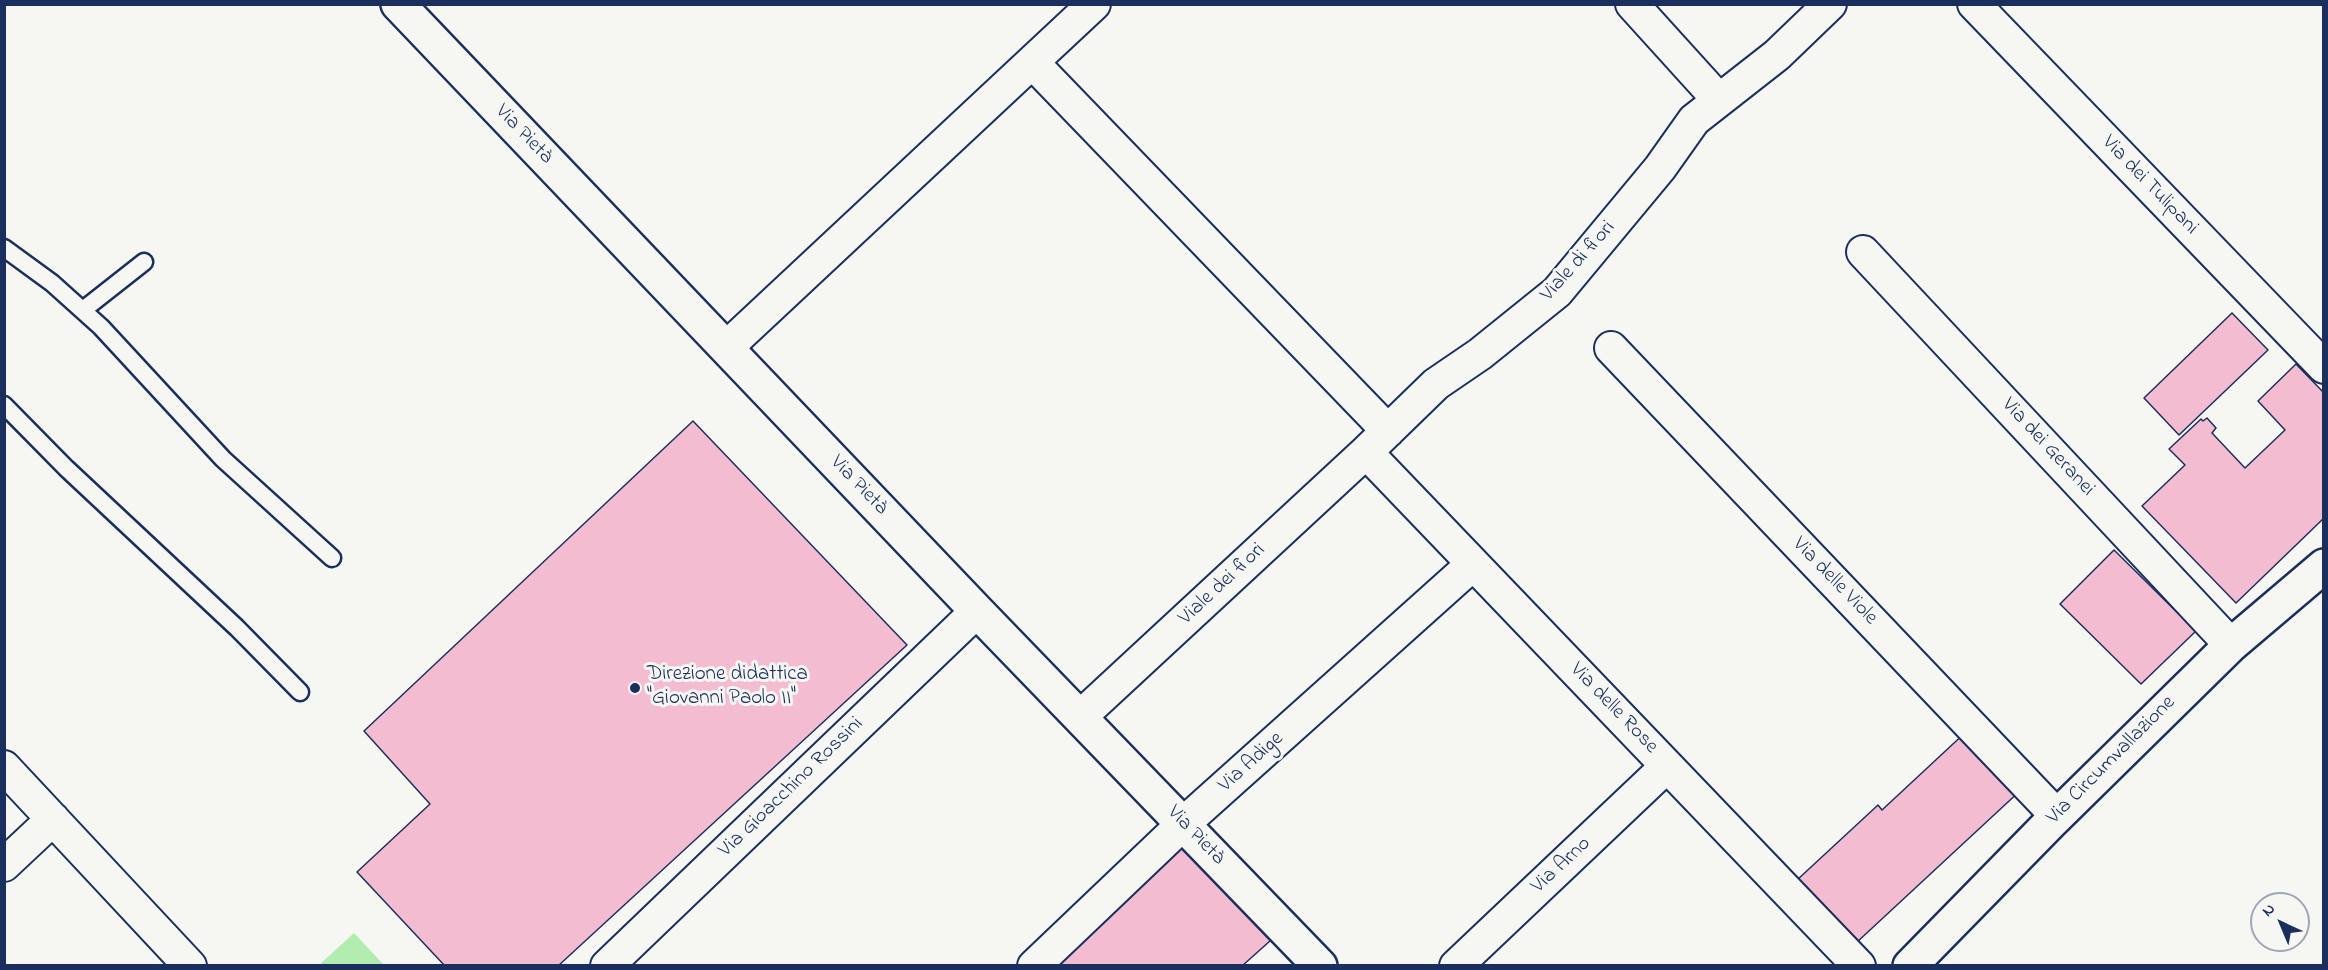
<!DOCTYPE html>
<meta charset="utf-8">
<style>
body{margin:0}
#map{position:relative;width:2328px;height:970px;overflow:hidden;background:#f6f6f2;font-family:"Indie Flower",sans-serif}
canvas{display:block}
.frame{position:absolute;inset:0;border:6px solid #1b2f5e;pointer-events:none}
.north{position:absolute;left:2250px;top:892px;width:60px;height:60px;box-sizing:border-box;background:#f6f6f2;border:2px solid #9ea6b7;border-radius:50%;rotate:316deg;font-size:16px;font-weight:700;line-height:24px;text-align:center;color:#1b2f5e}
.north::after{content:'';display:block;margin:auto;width:21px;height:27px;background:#1b2f5e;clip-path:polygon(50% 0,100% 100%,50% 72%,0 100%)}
</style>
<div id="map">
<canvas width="2328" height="970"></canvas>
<div class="frame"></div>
<div class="north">N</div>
</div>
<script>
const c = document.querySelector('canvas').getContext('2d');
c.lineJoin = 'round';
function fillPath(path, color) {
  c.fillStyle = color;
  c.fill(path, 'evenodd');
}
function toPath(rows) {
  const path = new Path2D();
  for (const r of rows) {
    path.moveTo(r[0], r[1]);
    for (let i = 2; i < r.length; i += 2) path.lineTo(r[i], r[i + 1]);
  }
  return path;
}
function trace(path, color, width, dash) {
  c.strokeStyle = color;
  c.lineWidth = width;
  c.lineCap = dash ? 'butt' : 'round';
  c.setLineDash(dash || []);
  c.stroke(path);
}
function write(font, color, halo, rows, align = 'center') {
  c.font = font + ' "Indie Flower",sans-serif';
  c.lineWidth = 6;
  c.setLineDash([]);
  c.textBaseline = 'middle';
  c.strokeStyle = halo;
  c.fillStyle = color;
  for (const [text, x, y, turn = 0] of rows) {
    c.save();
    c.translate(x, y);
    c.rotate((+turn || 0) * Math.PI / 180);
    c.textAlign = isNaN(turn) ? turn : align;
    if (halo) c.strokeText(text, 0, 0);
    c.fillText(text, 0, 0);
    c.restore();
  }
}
const green = toPath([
 [354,933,384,965,319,965]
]);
const building = toPath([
 [2232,313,2268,350,2179,435,2144,398,2232,313],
 [2296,364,2324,393,2324,518,2236,603,2142,506,2185,465,2169,449,2201,419,2203,421,2207,418,2216,428,2212,433,2245,468,2285,430,2258,401,2296,364],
 [693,421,907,645,558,966,445,966,357,872,430,804,364,731,693,421],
 [2114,550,2196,631,2141,684,2060,604,2114,550],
 [1968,730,2022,789,1856,943,1797,880,1878,805,1882,810,1968,730],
 [1180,835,1280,932,1242,966,1048,966,1180,835]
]);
const lane = toPath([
 [4,248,52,283,101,327,223,459,332,558],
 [83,310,144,262],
 [4,405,66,468,237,628,300,692]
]);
const street = toPath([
 [1632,4,1719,100],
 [1974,4,2324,367],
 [1032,62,1388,431],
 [1863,252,2231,645],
 [726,348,1094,4],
 [1611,348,2057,816],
 [1366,452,1859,966],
 [1080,717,1366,452,1436,384,1480,354,1557,292,1660,168,1694,120,1777,55,1830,4],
 [4,767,190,966],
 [4,865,53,819],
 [607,966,977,611],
 [1034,966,1183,824,1473,564],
 [1456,966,1667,766]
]);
const secondary = toPath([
 [398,4,977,611,1320,966],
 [1910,966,2050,823,2231,645,2324,566]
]);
const markers = [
 [635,688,6,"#1b2f5e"]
];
const streetNames = [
 ["Via Pietà",523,135,46],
 ["Via dei Tulipani",2149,186,46],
 ["Viale di fiori",1579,262,-48],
 ["Via dei Geranei",2047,448,47],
 ["Via Pietà",858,486,46],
 ["Via delle Viole",1834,582,46],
 ["Viale dei fiori",1223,585,-43],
 ["Via delle Rose",1613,709,46],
 ["Via Circumvallazione",2112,761,-45],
 ["Via Adige",1252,763,-42],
 ["Via Gioacchino Rossini",792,788,-44],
 ["Via Pietà",1195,836,46],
 ["Via Arno",1562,866,-43]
];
const poiNames = [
 ["Direzione didattica",647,676],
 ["\"Giovanni Paolo II\"",647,700]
];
fillPath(green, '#b3ecaf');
fillPath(building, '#f4bcd1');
trace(building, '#1b2f5e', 1.5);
trace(lane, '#1b2f5e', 21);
trace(street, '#1b2f5e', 36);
trace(secondary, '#1b2f5e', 38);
trace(lane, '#f6f6f2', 16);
trace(street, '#f6f6f2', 32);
trace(secondary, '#f6f6f2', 33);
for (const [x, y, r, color] of markers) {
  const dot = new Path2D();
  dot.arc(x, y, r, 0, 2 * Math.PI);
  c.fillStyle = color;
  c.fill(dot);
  trace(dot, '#f6f6f2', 2);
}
write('21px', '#1b2f5e', '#f6f6f2', streetNames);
write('21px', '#1b2f5e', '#f6f6f2', poiNames, 'left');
</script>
